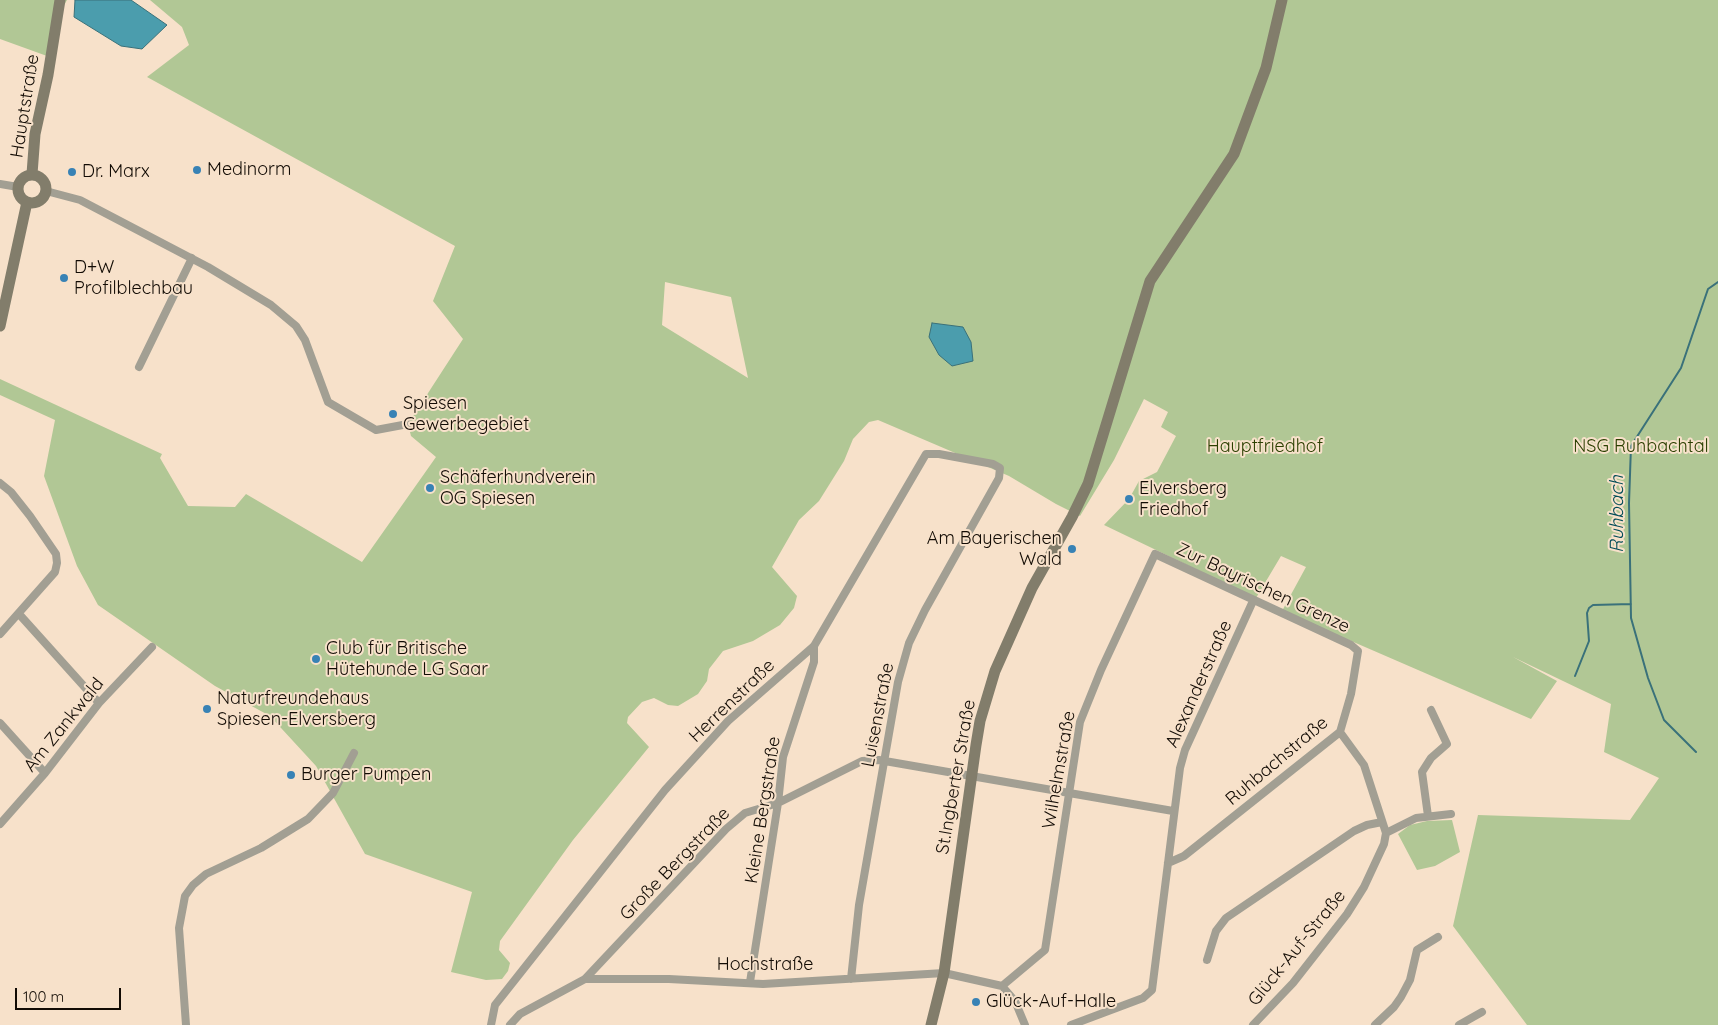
<!DOCTYPE html>
<meta charset="utf-8">
<style>
body{margin:0}
#map{position:relative;width:1718px;height:1025px;overflow:hidden;background:#f7e1ca;font-family:Quicksand,sans-serif}
canvas{display:block}
.scale{position:absolute;left:15px;top:988px;width:106px;height:22px;box-sizing:border-box;border:2px solid #120b04;border-top:0;padding-left:6px;font-size:15px;line-height:18px;white-space:nowrap;color:#120b04;-webkit-text-stroke:4px #f7e1ca;paint-order:stroke}
</style>
<div id="map">
<canvas width="1718" height="1025"></canvas>
<div class="scale">100 m</div>
</div>
<script>
const c = document.querySelector('canvas').getContext('2d');
c.lineJoin = 'round';
function fillPath(path, color) {
  c.fillStyle = color;
  c.fill(path, 'evenodd');
}
function toPath(rows) {
  const path = new Path2D();
  for (const r of rows) {
    if (r.length === 3) {
      path.moveTo(r[0] + r[2], r[1]);
      path.arc(r[0], r[1], r[2], 0, 2 * Math.PI);
      continue;
    }
    path.moveTo(r[0], r[1]);
    for (let i = 2; i < r.length; i += 2) path.lineTo(r[i], r[i + 1]);
  }
  return path;
}
function trace(path, color, width, dash) {
  c.strokeStyle = color;
  c.lineWidth = width;
  c.lineCap = dash ? 'butt' : 'round';
  c.setLineDash(dash || []);
  c.stroke(path);
}
function write(font, color, halo, rows, align = 'center') {
  c.font = font + ' Quicksand,sans-serif';
  c.lineWidth = 4;
  c.setLineDash([]);
  c.textBaseline = 'middle';
  c.strokeStyle = halo;
  c.fillStyle = color;
  for (const [text, x, y, turn = 0] of rows) {
    c.save();
    c.translate(x, y);
    c.rotate((+turn || 0) * Math.PI / 180);
    c.textAlign = isNaN(turn) ? turn : align;
    if (halo) c.strokeText(text, 0, 0);
    c.fillText(text, 0, 0);
    c.restore();
  }
}
const green = toPath([
 [0,0,67,0,53,25,47,56,0,39],
 [150,0,1718,0,1718,1025,1527,1025,1453,926,1478,815,1630,820,1659,778,1604,752,1611,704,1513,657,1557,681,1531,719,1282,611,1306,567,1281,556,1256,598,1104,525,1129,499,1139,481,1157,472,1176,436,1161,427,1168,412,1144,399,1114,460,1080,516,1056,504,1009,476,878,420,869,422,853,439,844,461,819,501,799,520,772,567,797,596,794,608,780,625,753,641,723,651,709,669,707,681,698,694,678,706,668,705,654,698,642,702,628,717,627,723,649,747,573,840,500,941,499,950,510,963,508,971,502,979,486,980,451,972,472,892,365,854,316,766,270,716,215,686,98,605,77,566,44,476,55,420,0,395,0,379,162,454,160,458,188,506,235,507,246,494,362,562,436,457,411,436,408,424,463,339,433,301,455,246,147,77,189,45,182,27],
 [665,282,731,297,748,378,662,325],
 [1452,820,1460,852,1435,866,1417,870,1398,834,1410,825,1427,821]
]);
const water = toPath([
 [75,0,131,0,167,25,142,49,121,46,74,17,75,0],
 [932,323,963,327,971,342,973,361,952,366,939,355,929,337,932,323]
]);
const stream = toPath([
 [1575,676,1589,641,1587,613,1589,608,1593,605,1631,604],
 [1696,752,1664,720,1648,678,1631,618,1629,503,1631,446,1681,368,1708,289,1718,282]
]);
const street = toPath([
 [0,184,18,187],
 [46,191,80,200,208,267,271,305,296,326,305,340,328,402,376,430,408,424],
 [139,367,192,258],
 [0,483,11,492,30,516,56,554,57,563,55,572,0,634],
 [19,614,99,703],
 [0,723,45,773],
 [1428,816,1422,772,1431,758,1447,744,1431,710],
 [0,824,45,773,99,703,152,647],
 [1386,833,1416,818,1451,814],
 [1207,960,1216,931,1226,918,1354,831,1367,825,1382,822],
 [585,979,669,979,763,984,944,973,1002,986,1015,1001,1025,1025],
 [750,982,778,803,783,757,814,662,814,646],
 [1002,986,1045,950,1080,722,1101,670,1155,554,1351,645,1358,651,1351,694,1340,732,1184,856,1168,863],
 [186,1025,179,928,185,896,193,885,206,874,261,848,308,819,333,793,354,753],
 [491,1025,495,1005,665,790,728,721,814,646,926,454,939,454,993,464,1000,468,999,478,925,610,909,643,898,682,859,905,851,979],
 [510,1025,520,1014,585,979,726,829,745,813,778,803,862,761,879,760,1173,811],
 [1071,1025,1143,998,1152,990,1180,768,1185,750,1253,601],
 [1253,1025,1293,983,1347,914,1364,887,1384,844,1386,833,1364,765,1340,732],
 [1375,1025,1394,1007,1401,997,1410,980,1417,950,1438,937],
 [1459,1025,1482,1012]
]);
const secondary = toPath([
 [32,174,35,134,48,75,60,0],
 [32,189,14],
 [0,326,27,202],
 [931,1025,944,973,976,745,980,721,995,671,1032,588,1072,517,1088,484,1150,281,1234,154,1266,68,1282,0]
]);
const markers = [
 [197,170,5,"#3882b5"],
 [72,172,5,"#3882b5"],
 [64,278,5,"#3882b5"],
 [393,414,5,"#3882b5"],
 [430,488,5,"#3882b5"],
 [1129,499,5,"#3882b5"],
 [1072,549,5,"#3882b5"],
 [316,659,5,"#3882b5"],
 [207,709,5,"#3882b5"],
 [291,775,5,"#3882b5"],
 [976,1002,5,"#3882b5"]
];
const streetNames = [
 ["Hauptstraße",25,106,-81],
 ["Zur Bayrischen Grenze",1263,588,25],
 ["Alexanderstraße",1199,684,-66],
 ["Herrenstraße",732,701,-44],
 ["Luisenstraße",878,715,-79],
 ["Am Zankwald",64,725,-51],
 ["Ruhbachstraße",1277,761,-40],
 ["Wilhelmstraße",1059,770,-80],
 ["St.Ingberter Straße",956,777,-80],
 ["Kleine Bergstraße",763,810,-81],
 ["Große Bergstraße",675,864,-46],
 ["Glück-Auf-Straße",1297,948,-51],
 ["Hochstraße",765,965]
];
const poiNames = [
 ["Medinorm",207,170],
 ["Dr. Marx",82,172],
 ["D+W",74,268],
 ["Profilblechbau",74,289],
 ["Spiesen",403,404],
 ["Gewerbegebiet",403,425],
 ["Schäferhundverein",440,478],
 ["OG Spiesen",440,499],
 ["Elversberg",1139,489],
 ["Friedhof",1139,510],
 ["Am Bayerischen",1062,539,"right"],
 ["Wald",1062,560,"right"],
 ["Club für Britische",326,649],
 ["Hütehunde LG Saar",326,670],
 ["Naturfreundehaus",217,699],
 ["Spiesen-Elversberg",217,720],
 ["Burger Pumpen",301,775],
 ["Glück-Auf-Halle",986,1002]
];
const parkNames = [
 ["Hauptfriedhof",1265,447],
 ["NSG Ruhbachtal",1641,447]
];
const waterNames = [
 ["Ruhbach",1617,514,-90]
];
fillPath(green, '#b1c795');
fillPath(water, '#4b9dad');
trace(water, '#3a717a', 1);
trace(stream, '#3a717a', 2);
trace(street, '#a29f93', 8);
trace(secondary, '#827d6b', 11);
for (const [x, y, r, color] of markers) {
  const dot = new Path2D();
  dot.arc(x, y, r, 0, 2 * Math.PI);
  c.fillStyle = color;
  c.fill(dot);
  trace(dot, '#f7e1ca', 2);
}
write('18px', '#120b04', '#f7e1ca', streetNames);
write('18px', '#120b04', '#f7e1ca', poiNames, 'left');
write('18px', '#2b3f00', '#f7e1ca', parkNames);
write('italic 19px', '#004c57', '#f7e1ca', waterNames);
</script>
